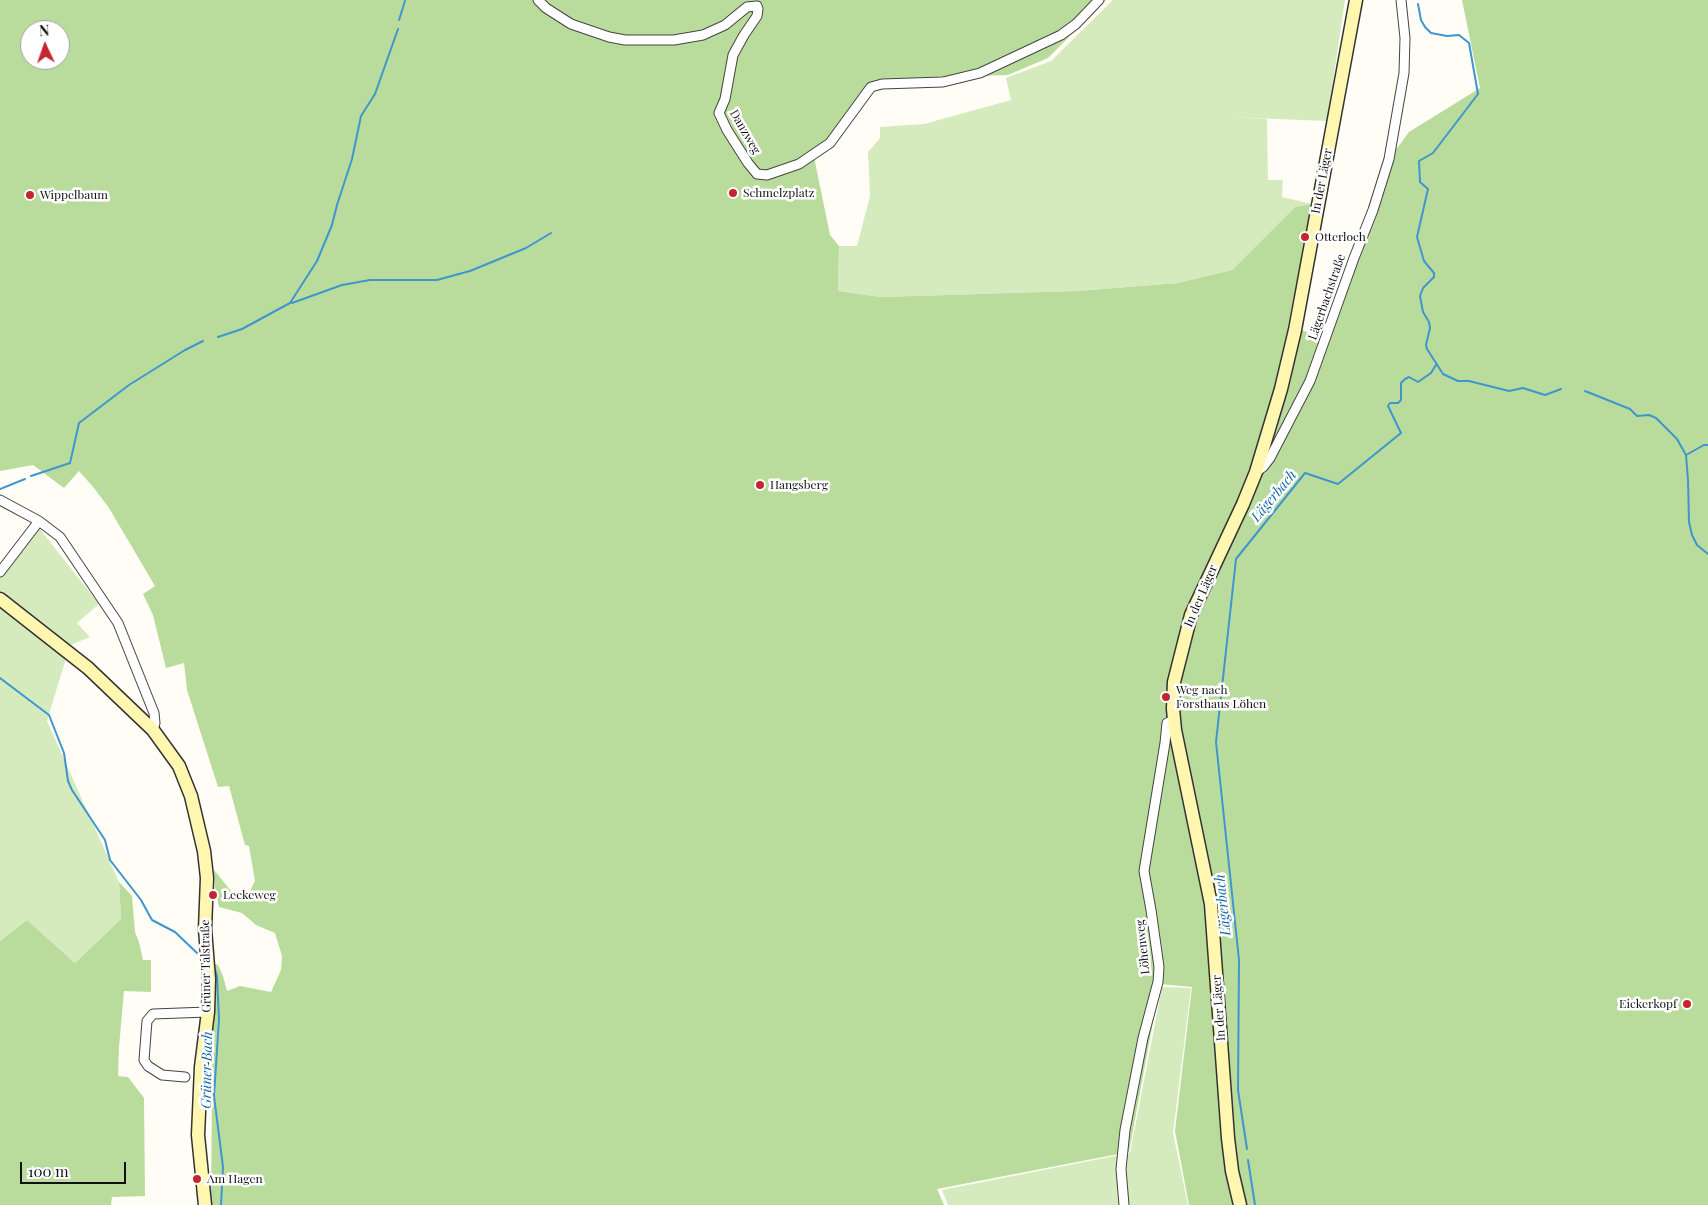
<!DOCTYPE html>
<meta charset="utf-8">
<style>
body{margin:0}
#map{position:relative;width:1708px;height:1205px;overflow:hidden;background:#fffdf5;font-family:"Playfair Display",serif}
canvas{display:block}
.north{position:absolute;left:20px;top:20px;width:50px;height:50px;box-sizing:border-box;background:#fff;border:1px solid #a0a0a0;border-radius:50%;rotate:357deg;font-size:14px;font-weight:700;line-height:20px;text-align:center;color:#111}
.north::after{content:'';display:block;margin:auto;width:18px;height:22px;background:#c4262e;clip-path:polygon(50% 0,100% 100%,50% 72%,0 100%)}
.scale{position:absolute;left:20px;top:1162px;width:106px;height:22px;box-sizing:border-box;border:2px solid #111;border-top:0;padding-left:6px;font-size:15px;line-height:18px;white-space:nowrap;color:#111;-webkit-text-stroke:4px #fff;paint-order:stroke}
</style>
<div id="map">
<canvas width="1708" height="1205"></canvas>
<div class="north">N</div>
<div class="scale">100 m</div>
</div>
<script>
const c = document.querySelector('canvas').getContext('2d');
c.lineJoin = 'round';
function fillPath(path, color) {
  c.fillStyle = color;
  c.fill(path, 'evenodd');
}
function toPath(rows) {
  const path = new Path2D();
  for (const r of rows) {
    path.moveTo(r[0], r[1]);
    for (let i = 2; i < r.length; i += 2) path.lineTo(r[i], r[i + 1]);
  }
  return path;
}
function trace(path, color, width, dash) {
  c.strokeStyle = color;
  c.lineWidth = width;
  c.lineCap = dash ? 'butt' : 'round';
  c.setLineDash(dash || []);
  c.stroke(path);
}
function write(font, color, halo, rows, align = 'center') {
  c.font = font + ' "Playfair Display",serif';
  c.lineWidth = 5;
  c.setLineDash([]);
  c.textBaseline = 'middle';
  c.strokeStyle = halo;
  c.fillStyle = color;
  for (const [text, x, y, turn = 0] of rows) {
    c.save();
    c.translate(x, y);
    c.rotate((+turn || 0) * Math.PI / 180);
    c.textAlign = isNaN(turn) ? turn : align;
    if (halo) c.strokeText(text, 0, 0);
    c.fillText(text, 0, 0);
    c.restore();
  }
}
const green = toPath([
 [1113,0,1345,0,1327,121,1228,117,1267,119,1268,180,1283,180,1282,197,1312,204,1295,207,1232,270,1178,283,1077,291,881,297,838,291,839,246,857,246,870,196,868,152,880,138,880,127,924,124,1011,100,1006,78,1051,61],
 [39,528,99,604,77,623,90,637,70,645,47,721,119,882,121,919,75,963,27,920,0,941,0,572],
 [1162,987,1191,988,1173,1133,1188,1205,948,1205,942,1190,1130,1153]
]);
const forest = toPath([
 [0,0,1106,0,1048,58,1008,75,883,79,866,88,814,157,830,235,839,246,838,291,881,297,1077,291,1178,283,1232,270,1295,207,1312,204,1288,326,1329,339,1389,159,1409,132,1480,88,1462,0,1708,0,1708,1205,1189,1205,1175,1131,1192,987,1160,984,1129,1152,937,1189,944,1205,211,1205,213,963,218,965,223,976,227,991,240,986,271,992,281,970,282,956,275,933,256,925,242,913,219,907,215,887,214,870,236,897,248,895,255,881,249,846,245,845,229,786,218,787,187,690,184,663,166,668,153,615,143,594,155,586,109,508,94,488,79,471,64,488,33,465,0,471],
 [30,30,60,30,60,60,30,60],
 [119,882,132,896,135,932,139,942,143,960,151,960,151,992,124,991,119,1047,118,1076,128,1077,144,1098,145,1196,112,1197,111,1205,0,1205,0,941,27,920,75,963,121,919]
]);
const stream = toPath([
 [1418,4,1421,20,1425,27,1431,33,1447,36,1459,35,1469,43,1478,94,1433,153,1419,161,1420,182,1428,189,1417,237,1424,261,1434,273,1434,277,1423,288,1420,296,1423,312,1429,322,1430,328,1426,345,1427,349,1443,374,1458,381,1469,381,1509,391,1523,388,1545,395,1561,389],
 [399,20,405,1],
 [292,303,342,285,370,280,437,280,470,271,526,248,551,233],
 [218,337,242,329,290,303,317,261,332,225,337,205,352,159,361,116,375,94,398,29],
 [1585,391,1630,409,1637,416,1649,415,1656,418,1677,439,1686,455,1688,480,1689,522,1692,535,1697,545,1708,554],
 [1686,455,1704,445,1708,445],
 [31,476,70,463,79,423,129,385,185,350,203,341],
 [0,489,25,479],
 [0,678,49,715,64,753,68,781,72,790,105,840,110,860,141,900,152,920,175,932,197,953],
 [214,966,217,976,219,1019,214,1096,223,1167,221,1205],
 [1247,1149,1238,1090,1239,960,1216,742,1236,559,1305,473,1338,484,1401,433,1388,406,1390,403,1398,403,1401,400,1401,383,1405,379,1409,377,1418,382,1431,373,1436,365],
 [1248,1160,1255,1205]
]);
const street = toPath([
 [538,0,546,8,571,24,609,37,625,40,674,40,703,35,725,25,747,7,757,6,758,9,757,16,744,35,733,55,725,99,719,113,727,130,748,163,757,174,767,175,799,164,830,143,871,87,882,84,943,82,980,73,1061,35,1076,24,1099,0],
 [1256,472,1263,467,1270,458,1310,381,1354,258,1373,210,1389,159,1404,73,1405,38,1401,0],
 [0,500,39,521,60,537,118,623,154,713,155,723,153,730],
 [0,572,39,521],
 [185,1077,162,1075,148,1066,144,1060,147,1021,153,1014,208,1012],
 [1124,1205,1121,1169,1125,1130,1143,1038,1158,982,1159,967,1151,910,1144,871,1165,743,1167,723,1174,720]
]);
const secondary = toPath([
 [0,599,88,668,153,730,179,766,191,796,204,851,207,878,205,929,209,979,208,1012,201,1067,198,1135,205,1205],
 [1240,1205,1232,1171,1228,1138,1211,904,1175,730,1173,709,1174,682,1191,615,1243,504,1256,472,1281,389,1295,330,1356,0]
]);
const markers = [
 [733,193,5,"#c4262e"],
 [30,195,5,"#c4262e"],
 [1305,237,5,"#c4262e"],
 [760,485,5,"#c4262e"],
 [1166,697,5,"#c4262e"],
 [213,895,5,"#c4262e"],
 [1687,1004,5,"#c4262e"],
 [197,1179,5,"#c4262e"]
];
const streetNames = [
 ["Danzweg",745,132,60],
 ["In der Läger",1322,181,-79],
 ["Lägerbachstraße",1327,297,-71],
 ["In der Läger",1201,596,-67],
 ["Löhenweg",1143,947,-96],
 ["Grüner Talstraße",206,966,-91],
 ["In der Läger",1219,1008,-94]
];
const poiNames = [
 ["Schmelzplatz",743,193],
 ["Wippelbaum",40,195],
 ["Otterloch",1315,237],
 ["Hangsberg",770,485],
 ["Weg nach",1176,690],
 ["Forsthaus Löhen",1176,704],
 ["Leckeweg",223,895],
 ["Eickerkopf",1677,1004,"right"],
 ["Am Hagen",207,1179]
];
const waterNames = [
 ["Lägerbach",1274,496,-50],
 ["Lägerbach",1223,905,-96],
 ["Grüner Bach",207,1070,-89]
];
fillPath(green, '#d5ebbd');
fillPath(forest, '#b9dc9c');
trace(stream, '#3f96cf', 2);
trace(street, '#444', 11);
trace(secondary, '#333', 15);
trace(street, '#fff', 9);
trace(secondary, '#fff6b0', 12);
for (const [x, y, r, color] of markers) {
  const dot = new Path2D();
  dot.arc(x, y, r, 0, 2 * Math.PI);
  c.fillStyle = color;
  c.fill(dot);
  trace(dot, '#fff', 2);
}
write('12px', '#111', '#fff', streetNames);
write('12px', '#111', '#fff', poiNames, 'left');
write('italic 14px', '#1768a6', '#fff', waterNames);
</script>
